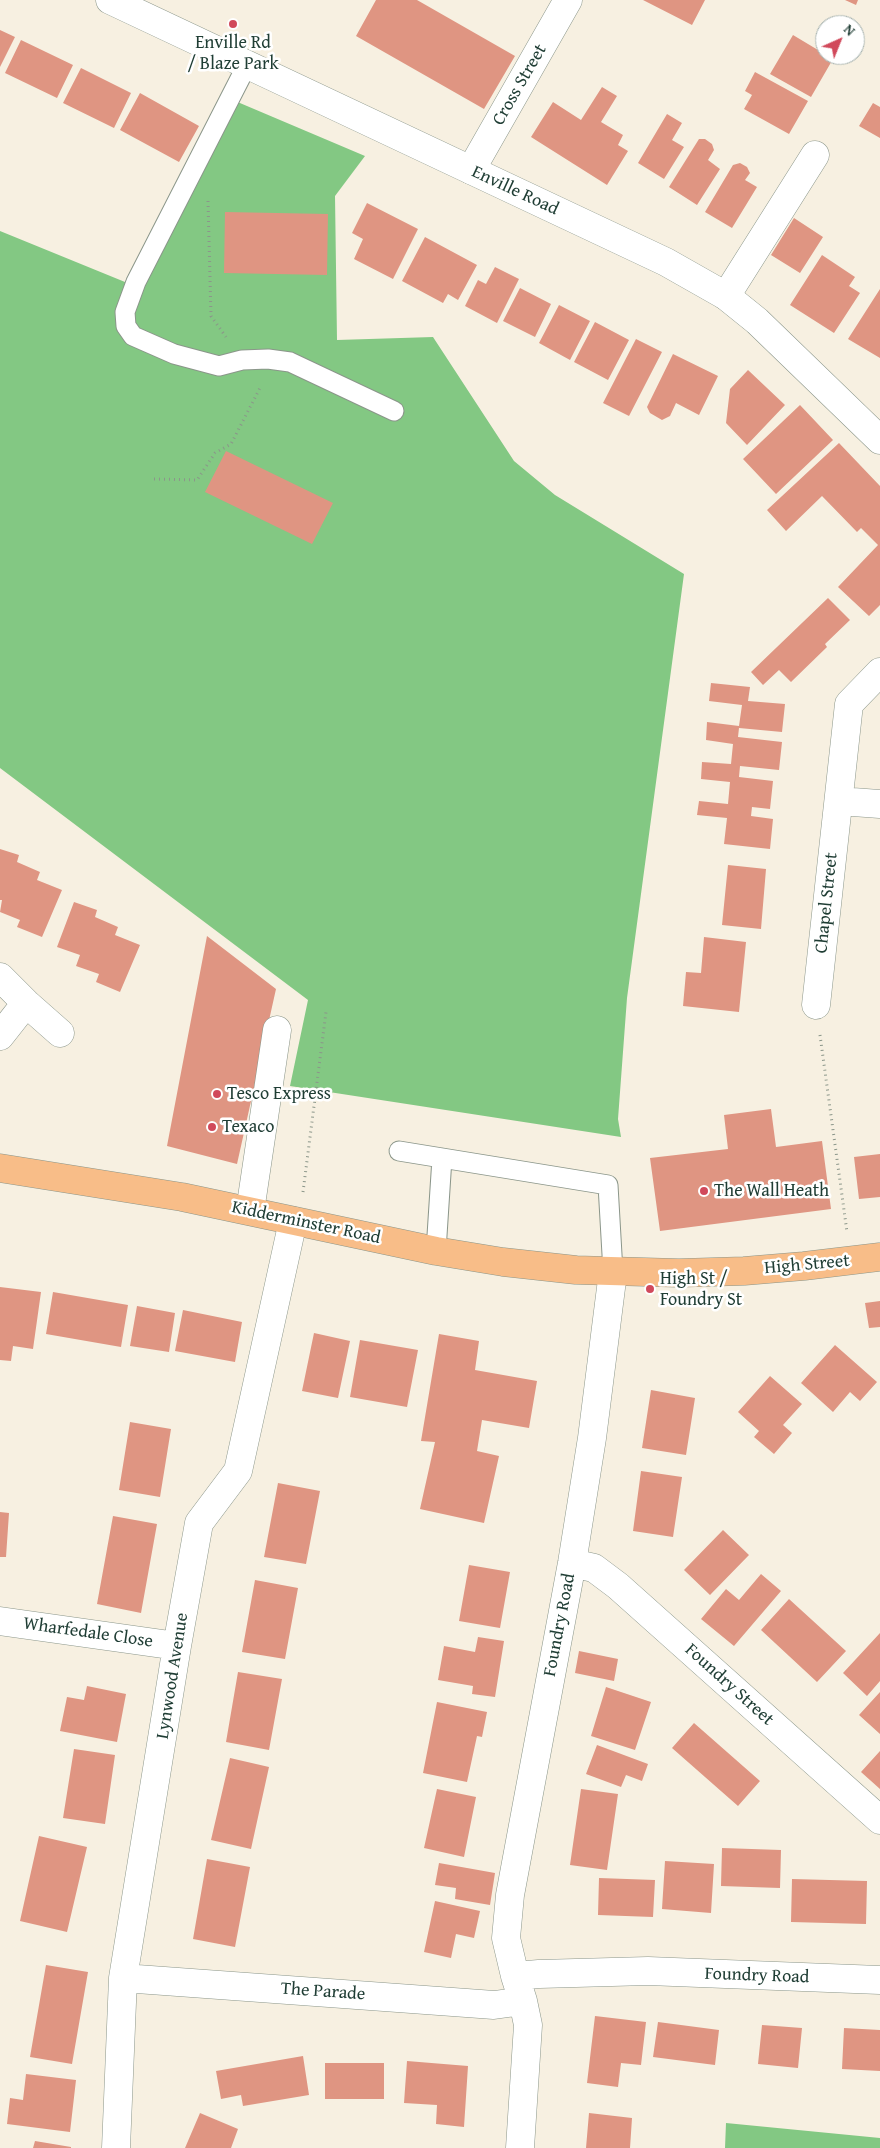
<!DOCTYPE html>
<style>
body{margin:0}
#map{position:relative;width:880px;height:2148px;overflow:hidden;background:#f7f0e1;font-family:"Gentium Book Plus",serif}
canvas{display:block}
.north{position:absolute;left:815px;top:15px;width:50px;height:50px;box-sizing:border-box;background:#fff;border:1px solid #a5b1ae;border-radius:50%;rotate:44deg;font-size:14px;font-weight:700;line-height:20px;text-align:center;color:#1f3d34}
.north::after{content:'';display:block;margin:auto;width:18px;height:22px;background:#d1495b;clip-path:polygon(50% 0,100% 100%,50% 72%,0 100%)}
</style>
<div id="map">
<canvas width="880" height="2148"></canvas>
<div class="north">N</div>
</div>
<script>
const c = document.querySelector('canvas').getContext('2d');
c.lineJoin = 'round';
function fillPath(path, color) {
  c.fillStyle = color;
  c.fill(path, 'evenodd');
}
function toPath(rows) {
  const path = new Path2D();
  for (const r of rows) {
    path.moveTo(r[0], r[1]);
    for (let i = 2; i < r.length; i += 2) path.lineTo(r[i], r[i + 1]);
  }
  return path;
}
function trace(path, color, width, dash) {
  c.strokeStyle = color;
  c.lineWidth = width;
  c.lineCap = dash ? 'butt' : 'round';
  c.setLineDash(dash || []);
  c.stroke(path);
}
function write(font, color, halo, rows, align = 'center') {
  c.font = font + ' "Gentium Book Plus",serif';
  c.lineWidth = 5;
  c.setLineDash([]);
  c.textBaseline = 'middle';
  c.strokeStyle = halo;
  c.fillStyle = color;
  for (const [text, x, y, turn = 0] of rows) {
    c.save();
    c.translate(x, y);
    c.rotate((+turn || 0) * Math.PI / 180);
    c.textAlign = isNaN(turn) ? turn : align;
    if (halo) c.strokeText(text, 0, 0);
    c.fillText(text, 0, 0);
    c.restore();
  }
}
const green = toPath([
 [221,95,365,156,335,196,337,340,433,337,514,461,555,495,684,574,627,998,618,1119,621,1137,290,1086,308,1000,0,768,0,231,125,282],
 [726,2123,880,2138,880,2148,725,2148]
]);
const building = toPath([
 [376,0,417,0,515,56,484,109,356,36],
 [643,0,705,0,692,25],
 [845,0,858,0,856,5],
 [0,30,15,37,0,67],
 [793,35,833,59,811,97,770,74],
 [21,40,73,65,57,98,5,73],
 [81,68,131,93,114,128,63,103],
 [755,72,808,101,789,134,744,109,752,95,745,91],
 [602,87,617,96,601,122,623,135,618,145,628,151,607,185,531,137,553,102,581,120],
 [140,93,199,126,179,162,120,130],
 [873,103,880,107,880,138,859,126],
 [667,114,682,123,672,140,684,147,664,179,638,163],
 [699,139,705,139,712,144,714,150,708,160,720,169,697,205,669,187],
 [740,163,747,167,750,173,745,180,757,187,732,228,705,212,733,165],
 [367,203,418,229,393,279,354,259,363,239,352,233],
 [225,212,328,214,327,275,224,273],
 [794,218,823,237,800,273,771,255],
 [425,237,477,265,458,300,448,294,443,303,402,281],
 [822,255,855,277,849,286,860,293,834,333,790,305],
 [495,267,519,279,497,323,465,306,478,280,486,284],
 [520,288,551,304,535,337,503,321],
 [880,289,880,358,848,339],
 [559,305,590,321,570,360,539,343],
 [595,322,629,340,608,380,574,362],
 [636,339,662,352,629,416,603,403],
 [673,354,718,376,699,415,676,403,670,416,662,420,650,413,647,407],
 [748,370,785,405,747,445,726,423,730,389],
 [800,405,833,440,776,494,743,459],
 [839,443,880,486,880,605,869,616,838,587,878,545,861,528,857,532,822,496,786,531,767,510],
 [226,451,333,503,312,544,205,492],
 [828,598,850,620,825,644,827,647,791,682,779,670,763,685,751,672],
 [711,683,750,687,748,701,785,704,782,732,739,728,738,737,782,742,779,770,740,766,739,777,773,781,770,809,752,807,751,816,773,819,770,849,724,844,727,818,697,815,699,801,728,804,730,782,701,779,702,762,731,764,733,744,706,740,707,722,739,726,742,705,709,701],
 [0,849,19,855,17,862,40,872,37,880,62,890,42,937,17,927,20,920,0,912,2,900,0,900],
 [728,865,766,869,761,929,722,925],
 [74,902,97,910,95,917,118,927,115,935,140,945,120,992,96,982,99,974,76,966,80,955,57,947],
 [207,936,276,989,237,1164,167,1146],
 [704,937,746,942,739,1012,683,1006,686,972,701,973],
 [771,1109,776,1147,822,1141,831,1209,660,1231,650,1158,728,1149,724,1115],
 [880,1154,880,1197,859,1199,854,1157],
 [0,1287,41,1292,33,1349,13,1346,11,1361,0,1360],
 [53,1292,128,1305,121,1347,46,1334],
 [880,1301,880,1327,869,1328,865,1303],
 [137,1306,175,1313,169,1352,130,1346],
 [183,1310,242,1322,235,1362,175,1351],
 [314,1333,350,1341,338,1398,302,1391],
 [439,1334,479,1341,475,1370,537,1381,529,1428,482,1420,477,1451,499,1456,484,1523,420,1509,435,1442,421,1441],
 [360,1340,418,1350,407,1407,350,1397],
 [835,1345,877,1382,860,1401,850,1392,833,1412,801,1383],
 [770,1376,802,1404,783,1425,792,1433,774,1454,754,1437,759,1431,738,1412],
 [651,1390,695,1398,686,1455,642,1448],
 [130,1422,171,1429,160,1497,119,1490],
 [641,1471,682,1477,673,1537,633,1531],
 [278,1483,320,1491,306,1564,264,1557],
 [0,1512,9,1513,6,1557,0,1557],
 [113,1516,157,1524,141,1613,97,1604],
 [723,1530,749,1555,710,1595,684,1570],
 [469,1565,510,1572,500,1628,459,1621],
 [761,1574,781,1591,734,1646,701,1619,726,1589,739,1600],
 [255,1580,298,1588,285,1659,242,1652],
 [789,1599,846,1651,817,1682,761,1630],
 [880,1633,880,1681,867,1696,843,1673],
 [478,1637,504,1641,495,1697,472,1694,473,1686,438,1680,444,1646,475,1652],
 [579,1651,618,1659,614,1681,575,1673],
 [238,1672,282,1679,269,1750,226,1742],
 [87,1686,126,1694,117,1742,60,1731,67,1697,84,1700],
 [606,1687,651,1702,635,1750,591,1736],
 [880,1692,880,1734,859,1715],
 [437,1702,487,1712,482,1737,477,1736,467,1782,423,1773],
 [694,1723,760,1781,738,1806,672,1748],
 [597,1745,648,1764,642,1781,626,1775,621,1787,586,1774],
 [74,1749,115,1755,105,1824,63,1818],
 [880,1751,880,1789,861,1772],
 [230,1758,269,1767,251,1849,211,1840],
 [437,1789,476,1797,464,1857,424,1848],
 [581,1789,618,1794,607,1870,570,1865],
 [39,1836,87,1847,67,1932,20,1921],
 [722,1848,781,1850,780,1888,721,1886],
 [207,1859,250,1867,235,1947,193,1939],
 [665,1861,714,1864,711,1913,662,1909],
 [439,1863,495,1873,490,1905,455,1899,456,1888,435,1885],
 [599,1878,655,1880,653,1917,598,1915],
 [792,1879,867,1881,866,1924,791,1922],
 [435,1901,480,1911,474,1938,456,1934,451,1958,424,1952],
 [46,1965,88,1972,72,2064,30,2057],
 [595,2016,646,2022,641,2065,621,2063,618,2087,587,2083],
 [658,2022,719,2030,715,2065,653,2057],
 [762,2025,802,2028,798,2068,758,2064],
 [844,2028,880,2030,880,2071,842,2069],
 [303,2056,309,2095,243,2106,241,2095,221,2099,216,2071],
 [407,2061,468,2066,464,2127,436,2124,437,2105,404,2103],
 [325,2063,384,2063,384,2099,325,2099],
 [26,2074,76,2080,70,2132,7,2124,10,2098,23,2100],
 [200,2113,238,2129,231,2148,185,2148],
 [589,2113,632,2118,630,2148,586,2148],
 [35,2141,71,2147,71,2148,33,2148]
]);
const path = toPath([
 [208,201,211,316,226,337],
 [154,479,197,480,215,453,231,444,261,386],
 [820,1035,847,1232],
 [303,1192,326,1012]
]);
const service = toPath([
 [247,65,136,282,125,312,126,326,133,336,174,354,219,366,242,360,268,359,290,362,394,411],
 [399,1151,608,1185,613,1272],
 [436,1251,442,1158]
]);
const minor = toPath([
 [471,170,568,0],
 [726,296,815,155],
 [839,801,880,804],
 [0,977,26,1003,60,1033],
 [816,1005,849,704,880,672],
 [0,1036,26,1003],
 [250,1211,277,1030],
 [572,1563,594,1568,618,1586,880,1820],
 [0,1621,177,1646],
 [515,1976,539,1974,648,1971,880,1980],
 [123,1978,494,2005,523,2001],
 [116,2148,123,1978,177,1646,199,1523,238,1471,293,1221],
 [520,2148,528,2025,523,2001,515,1976,506,1938,510,1895,572,1563,592,1438,613,1272]
]);
const tertiary = toPath([
 [110,0,666,262,726,296,757,321,880,440]
]);
const trunk = toPath([
 [0,1168,182,1197,436,1251,503,1262,576,1270,679,1273,744,1271,804,1266,880,1257]
]);
const markers = [
 [233,24,5,"#d1495b"],
 [217,1094,5,"#d1495b"],
 [212,1127,5,"#d1495b"],
 [704,1191,5,"#d1495b"],
 [650,1289,5,"#d1495b"]
];
const poiNames = [
 ["Enville Rd",233,43,"center"],
 ["/ Blaze Park",233,64,"center"],
 ["Tesco Express",227,1094],
 ["Texaco",222,1127],
 ["The Wall Heath",714,1191],
 ["High St /",660,1279],
 ["Foundry St",660,1300]
];
const streetNames = [
 ["Cross Street",520,85,-60],
 ["Enville Road",515,191,25],
 ["Chapel Street",827,903,-84],
 ["Kidderminster Road",306,1223,12],
 ["High Street",807,1265,-5],
 ["Foundry Road",560,1625,-79],
 ["Wharfedale Close",88,1633,8],
 ["Lynwood Avenue",173,1676,-81],
 ["Foundry Street",729,1685,42],
 ["Foundry Road",757,1976,2],
 ["The Parade",323,1992,4]
];
fillPath(green, '#83c883');
fillPath(building, '#df9582');
trace(service, '#8b968a', 21);
trace(minor, '#8b968a', 29);
trace(tertiary, '#8b968a', 29);
trace(trunk, '#8b968a', 29);
trace(path, '#8b968a', 3, [1, 4]);
trace(service, '#fff', 19);
trace(minor, '#fff', 28);
trace(tertiary, '#fff', 28);
trace(trunk, '#f8bd88', 28);
for (const [x, y, r, color] of markers) {
  const dot = new Path2D();
  dot.arc(x, y, r, 0, 2 * Math.PI);
  c.fillStyle = color;
  c.fill(dot);
  trace(dot, '#fff', 2);
}
write('18px', '#1f3d34', '#fff', poiNames, 'left');
write('18px', '#1f3d34', '#fff', streetNames);
</script>
